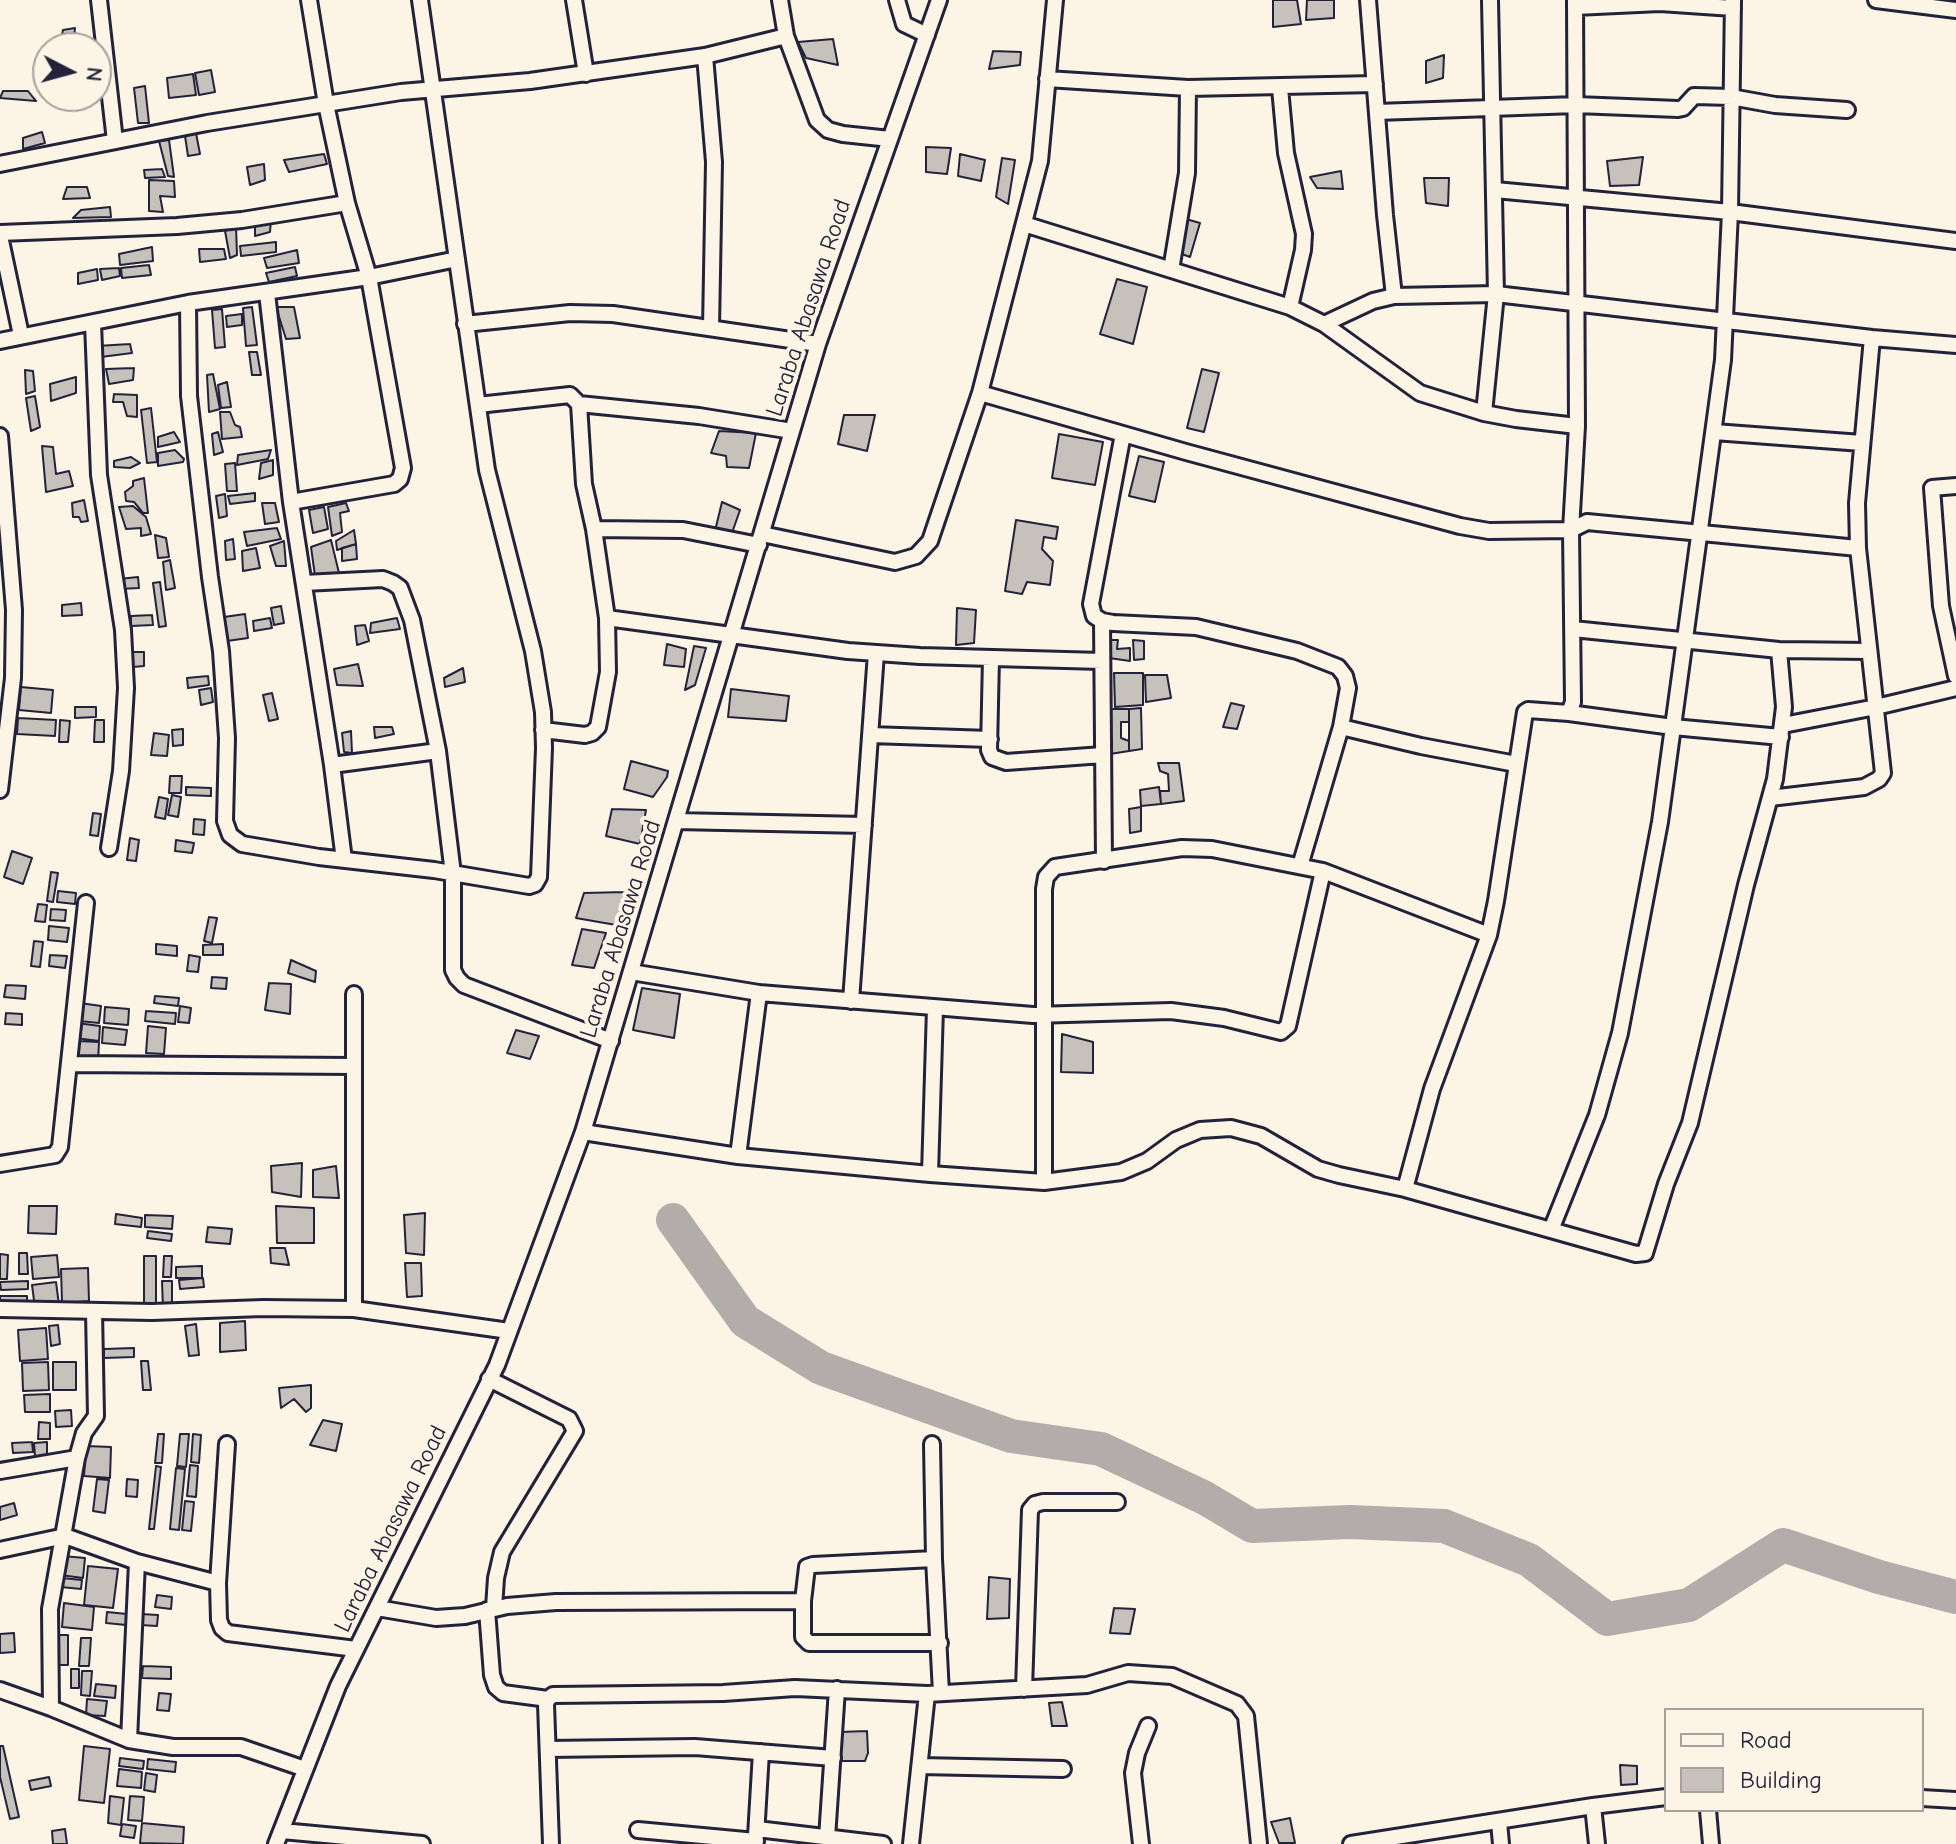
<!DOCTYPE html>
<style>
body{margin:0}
#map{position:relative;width:1956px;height:1844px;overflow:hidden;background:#fcf5e5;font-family:"Comic Neue",sans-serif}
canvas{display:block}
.legend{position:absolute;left:1664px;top:1708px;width:260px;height:104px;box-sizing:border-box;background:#fcf5e5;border:2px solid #a5a1a1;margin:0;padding:10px 14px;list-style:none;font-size:24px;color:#22223b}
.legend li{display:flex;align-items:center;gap:16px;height:40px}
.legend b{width:40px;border:2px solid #a5a1a1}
.north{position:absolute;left:32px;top:32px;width:80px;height:80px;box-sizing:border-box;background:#fcf5e5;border:2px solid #a5a1a1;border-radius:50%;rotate:96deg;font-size:22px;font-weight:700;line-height:32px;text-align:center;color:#22223b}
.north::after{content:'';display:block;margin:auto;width:28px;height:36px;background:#22223b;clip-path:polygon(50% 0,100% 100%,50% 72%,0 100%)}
</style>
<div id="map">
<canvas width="1956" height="1844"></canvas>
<ul class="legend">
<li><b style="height:10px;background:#fcf5e5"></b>Road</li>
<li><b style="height:22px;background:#c6c1bb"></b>Building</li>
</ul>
<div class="north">N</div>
</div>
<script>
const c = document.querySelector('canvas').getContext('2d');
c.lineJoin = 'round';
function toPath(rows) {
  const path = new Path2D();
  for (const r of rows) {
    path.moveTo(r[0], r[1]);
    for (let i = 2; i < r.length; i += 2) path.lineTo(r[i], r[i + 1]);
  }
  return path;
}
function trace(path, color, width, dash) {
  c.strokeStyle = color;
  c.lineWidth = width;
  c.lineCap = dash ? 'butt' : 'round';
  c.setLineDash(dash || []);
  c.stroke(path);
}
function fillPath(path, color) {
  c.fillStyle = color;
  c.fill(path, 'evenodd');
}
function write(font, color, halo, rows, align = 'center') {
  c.font = font + ' "Comic Neue",sans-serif';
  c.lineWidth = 8;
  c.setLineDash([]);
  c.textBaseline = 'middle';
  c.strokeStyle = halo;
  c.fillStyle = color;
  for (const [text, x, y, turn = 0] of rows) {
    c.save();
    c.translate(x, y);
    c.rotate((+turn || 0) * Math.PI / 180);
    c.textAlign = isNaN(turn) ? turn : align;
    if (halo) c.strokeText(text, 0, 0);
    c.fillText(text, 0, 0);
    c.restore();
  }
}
const river = toPath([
 [673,1220,745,1321,821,1368,1011,1436,1101,1449,1205,1498,1252,1526,1350,1522,1444,1526,1529,1560,1607,1619,1689,1605,1783,1545,1879,1577,1956,1597]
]);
const building = toPath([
 [1273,0,1297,0,1301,24,1273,27,1273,0],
 [1307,0,1334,0,1334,18,1306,20,1307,0],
 [75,28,73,48,56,48,55,38,62,35,63,30,75,28],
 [833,39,838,65,806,58,798,42,833,39],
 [993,51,1021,52,1020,65,989,69,993,51],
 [1444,55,1443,78,1426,83,1426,61,1444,55],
 [211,70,215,92,199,95,195,73,211,70],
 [193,74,196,95,169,98,167,78,193,74],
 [145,86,149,123,138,123,134,88,145,86],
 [3,91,28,91,36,101,0,98,3,91],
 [42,132,45,143,23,149,23,138,42,132],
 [196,133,200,154,188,156,185,136,196,133],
 [169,140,174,177,168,176,159,141,169,140],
 [926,147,951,148,947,174,926,172,926,147],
 [324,154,327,164,289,172,284,160,324,154],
 [960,154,985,160,981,181,958,176,960,154],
 [1643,157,1639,185,1610,186,1607,161,1643,157],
 [1002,158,1015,160,1008,204,996,197,1002,158],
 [264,164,265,180,250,185,247,167,264,164],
 [162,169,165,177,145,178,144,170,162,169],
 [1341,171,1343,189,1317,188,1310,177,1341,171],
 [1424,178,1449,178,1448,206,1426,203,1424,178],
 [149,180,174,181,175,197,160,196,163,212,149,211,149,180],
 [67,187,87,187,90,198,63,199,67,187],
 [110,207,111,217,73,218,81,210,110,207],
 [1186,219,1200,223,1190,257,1176,252,1186,219],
 [271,220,270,232,255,236,255,224,271,220],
 [236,226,237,255,230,258,225,231,236,226],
 [276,242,276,252,241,256,240,246,276,242],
 [152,247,153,261,120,265,119,254,152,247],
 [199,249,224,249,226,259,200,262,199,249],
 [297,250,299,263,267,268,264,258,297,250],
 [149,265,151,275,122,278,121,268,149,265],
 [295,267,297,276,269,282,266,273,295,267],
 [119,268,120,276,102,280,100,269,119,268],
 [97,269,98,280,78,284,78,273,97,269],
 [1117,279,1147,287,1133,344,1100,334,1117,279],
 [252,307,257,345,246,346,243,308,252,307],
 [276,307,294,307,300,338,286,339,276,307],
 [222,309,225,347,215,348,212,310,222,309],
 [242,314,242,325,227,327,226,316,242,314],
 [130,344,132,353,101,357,97,346,130,344],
 [249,352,257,352,261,375,252,375,249,352],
 [134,368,133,380,109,384,106,369,134,368],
 [1202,369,1219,373,1204,432,1187,428,1202,369],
 [25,370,33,371,35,391,26,394,25,370],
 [213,374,220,409,209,412,207,375,213,374],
 [76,377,76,393,51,401,50,384,76,377],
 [227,382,231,407,221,408,218,385,227,382],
 [114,394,137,395,137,417,127,416,123,402,113,402,114,394],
 [35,396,40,427,31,431,26,398,35,396],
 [151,408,157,462,147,463,141,410,151,408],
 [220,412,230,412,235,425,240,427,242,437,222,439,220,412],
 [844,415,875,415,867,451,838,444,844,415],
 [719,431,756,433,749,468,727,467,726,456,711,453,719,431],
 [174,432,180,442,158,447,158,437,174,432],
 [218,432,223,452,214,455,212,434,218,432],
 [1059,434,1103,442,1095,485,1052,478,1059,434],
 [42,446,53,447,56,474,69,471,73,486,46,492,42,446],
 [175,450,184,459,183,462,158,466,158,453,175,450],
 [271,450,268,459,237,465,238,455,271,450],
 [1139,456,1164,462,1155,502,1129,496,1139,456],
 [131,457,140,463,130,468,114,467,114,461,131,457],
 [273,460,273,475,259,479,261,463,273,460],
 [235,463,237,491,227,491,225,464,235,463],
 [144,478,148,513,143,513,134,502,126,501,125,492,133,486,133,481,144,478],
 [255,493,255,501,230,504,228,496,255,493],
 [225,494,227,516,219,518,216,496,225,494],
 [84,500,88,521,81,522,79,517,73,517,72,503,84,500],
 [722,502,740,510,732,533,715,531,722,502],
 [262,503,275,503,279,522,265,524,262,503],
 [346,503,349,511,340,513,342,532,332,536,328,507,346,503],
 [133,506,146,517,151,534,141,536,141,528,126,529,119,507,133,506],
 [324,507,328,529,313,533,309,510,324,507],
 [1016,520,1058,527,1056,539,1044,537,1042,549,1053,561,1050,585,1027,582,1022,594,1005,591,1016,520],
 [277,528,281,539,247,546,244,532,277,528],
 [354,530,356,544,337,550,336,541,354,530],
 [155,535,166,538,169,557,158,558,155,535],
 [233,539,235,559,226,560,225,541,233,539],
 [331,540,339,573,315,576,311,547,331,540],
 [284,541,286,566,276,566,270,546,284,541],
 [356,544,357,559,342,561,342,548,356,544],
 [256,548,260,568,243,571,242,551,256,548],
 [170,560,175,588,166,590,163,562,170,560],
 [138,577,139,588,120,589,119,579,138,577],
 [160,582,166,626,159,627,153,583,160,582],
 [81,603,82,615,62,616,62,605,81,603],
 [281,606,284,623,274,625,271,608,281,606],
 [957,608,976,610,974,643,956,645,957,608],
 [245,614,248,638,227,641,224,617,245,614],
 [152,615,153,625,131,626,131,616,152,615],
 [270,618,272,628,254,631,253,621,270,618],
 [397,618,400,629,370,633,371,623,397,618],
 [365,625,369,641,357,645,355,626,365,625],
 [1109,640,1118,640,1117,649,1130,648,1130,661,1109,658,1109,640],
 [1133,640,1144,641,1144,659,1134,660,1133,640],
 [667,644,686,649,684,667,664,665,667,644],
 [694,646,706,648,695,685,685,690,694,646],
 [132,652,144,652,144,666,133,667,132,652],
 [358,664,363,686,337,685,334,669,358,664],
 [463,668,465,682,445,687,444,678,463,668],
 [1114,673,1143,673,1143,705,1115,707,1114,673],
 [1145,675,1167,675,1171,698,1146,702,1145,675],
 [208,676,209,685,188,688,187,678,208,676],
 [21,687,53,690,51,713,19,710,21,687],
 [211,688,213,702,201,705,199,690,211,688],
 [731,689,789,696,786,721,728,717,731,689],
 [272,693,278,719,269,721,263,695,272,693],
 [1231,703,1244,706,1237,729,1223,727,1231,703],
 [75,707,96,707,96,717,75,718,75,707],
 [1141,708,1142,749,1129,751,1129,709,1141,708],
 [1111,709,1129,709,1129,722,1121,722,1121,738,1129,741,1129,751,1110,754,1111,709],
 [18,718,56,720,55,736,17,734,18,718],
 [60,720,70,721,68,742,59,742,60,720],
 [95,720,104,720,104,742,94,742,95,720],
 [374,727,392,727,394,734,375,738,374,727],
 [183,729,183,745,173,746,172,730,183,729],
 [351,731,352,753,344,752,342,733,351,731],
 [154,733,169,735,167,756,151,755,154,733],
 [631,761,668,771,667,777,653,797,624,789,631,761],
 [1158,763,1179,763,1184,801,1161,804,1160,791,1169,791,1168,774,1160,771,1158,763],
 [170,776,182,776,181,793,169,793,170,776],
 [186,787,211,788,211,796,186,795,186,787],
 [1159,787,1161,804,1141,806,1140,790,1159,787],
 [172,795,181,797,178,817,168,815,172,795],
 [159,797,168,799,165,819,155,817,159,797],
 [1141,807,1141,831,1130,833,1129,809,1141,807],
 [612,809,646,810,640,844,606,836,612,809],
 [93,813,101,814,98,836,90,835,93,813],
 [194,819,205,820,204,835,193,834,194,819],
 [130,838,139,840,136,861,127,860,130,838],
 [176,840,194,843,192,853,175,851,176,840],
 [12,851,32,858,23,884,4,877,12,851],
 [51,872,58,873,53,902,47,901,51,872],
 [58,891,76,893,75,904,57,902,58,891],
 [625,892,616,925,576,918,584,893,625,892],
 [38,904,47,905,45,922,35,921,38,904],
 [51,909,66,910,65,921,50,920,51,909],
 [209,917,217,918,212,943,204,941,209,917],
 [49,926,69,928,67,942,48,940,49,926],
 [582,929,606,933,594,968,572,965,582,929],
 [34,941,43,942,40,967,31,966,34,941],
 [156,944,177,946,177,956,156,954,156,944],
 [223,944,223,955,203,955,203,945,223,944],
 [50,955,67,956,65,968,49,966,50,955],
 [189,955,200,957,198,972,187,971,189,955],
 [291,960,316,971,315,982,288,973,291,960],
 [212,977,227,978,226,989,211,988,212,977],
 [269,983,291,984,290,1014,265,1010,269,983],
 [6,985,26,986,25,999,4,997,6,985],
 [642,988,680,994,674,1038,633,1030,642,988],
 [155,996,179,998,178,1006,154,1003,155,996],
 [80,1003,101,1006,99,1023,79,1021,80,1003],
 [180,1006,191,1008,189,1023,178,1022,180,1006],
 [105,1007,129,1009,128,1025,104,1023,105,1007],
 [146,1011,176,1013,175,1024,145,1021,146,1011],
 [6,1013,22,1014,22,1025,5,1024,6,1013],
 [77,1023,100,1026,99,1041,75,1038,77,1023],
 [148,1026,166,1028,164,1054,146,1053,148,1026],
 [103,1027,127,1030,125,1045,102,1043,103,1027],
 [516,1030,539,1036,530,1059,507,1053,516,1030],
 [1062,1034,1093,1042,1093,1073,1061,1072,1062,1034],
 [78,1041,99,1042,98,1062,76,1061,78,1041],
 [302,1163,301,1197,272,1192,271,1166,302,1163],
 [336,1166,339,1198,313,1197,313,1170,336,1166],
 [29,1206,57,1206,56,1234,28,1233,29,1206],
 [276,1206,314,1208,314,1243,277,1243,276,1206],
 [425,1213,424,1255,406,1253,404,1215,425,1213],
 [116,1214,142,1218,141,1227,115,1224,116,1214],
 [145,1215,173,1216,172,1229,145,1227,145,1215],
 [208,1227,232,1229,230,1244,206,1242,208,1227],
 [148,1231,172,1234,171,1241,147,1238,148,1231],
 [270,1248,285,1248,289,1265,271,1263,270,1248],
 [19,1253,27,1253,28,1274,19,1274,19,1253],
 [0,1254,8,1255,7,1279,0,1279,0,1254],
 [57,1255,59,1277,33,1279,31,1257,57,1255],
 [144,1256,156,1256,156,1310,144,1310,144,1256],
 [164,1256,172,1256,171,1277,163,1277,164,1256],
 [405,1263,421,1263,422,1296,407,1297,405,1263],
 [202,1266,202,1278,176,1278,176,1267,202,1266],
 [88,1268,89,1301,62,1303,61,1269,88,1268],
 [203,1278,204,1287,180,1289,179,1280,203,1278],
 [28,1281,28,1289,1,1290,0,1282,28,1281],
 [162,1281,172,1281,172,1309,163,1309,162,1281],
 [56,1282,59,1305,35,1308,32,1285,56,1282],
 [0,1296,27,1296,27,1307,0,1306,0,1296],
 [245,1321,246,1350,220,1352,220,1323,245,1321],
 [196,1324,199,1355,189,1356,185,1326,196,1324],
 [58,1325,60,1344,51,1346,49,1326,58,1325],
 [46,1328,48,1359,20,1361,18,1330,46,1328],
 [134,1348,134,1357,104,1358,104,1349,134,1348],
 [141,1361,148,1361,151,1390,143,1390,141,1361],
 [48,1362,49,1390,23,1391,22,1363,48,1362],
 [53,1362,76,1362,76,1390,53,1390,53,1362],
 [311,1385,311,1408,306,1412,294,1399,281,1408,279,1388,311,1385],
 [50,1394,50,1412,25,1412,24,1395,50,1394],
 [71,1410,72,1426,56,1427,55,1411,71,1410],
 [323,1420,342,1424,336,1451,310,1445,323,1420],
 [39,1422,50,1423,50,1439,38,1439,39,1422],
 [158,1434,164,1434,162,1463,155,1463,158,1434],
 [180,1434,189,1434,186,1467,177,1466,180,1434],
 [193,1434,201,1435,199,1463,191,1462,193,1434],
 [32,1442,33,1452,13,1453,12,1443,32,1442],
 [47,1442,47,1457,35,1457,34,1443,47,1442],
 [86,1446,111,1447,110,1478,84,1476,86,1446],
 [190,1465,198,1466,196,1497,187,1496,190,1465],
 [156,1466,161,1467,154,1529,149,1529,156,1466],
 [176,1468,185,1469,179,1530,170,1529,176,1468],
 [97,1479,109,1480,105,1513,93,1511,97,1479],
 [127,1479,138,1480,137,1497,126,1496,127,1479],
 [185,1501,194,1502,191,1531,182,1530,185,1501],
 [14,1503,17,1515,0,1520,0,1507,14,1503],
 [63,1556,85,1558,83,1578,60,1575,63,1556],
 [88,1566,118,1569,113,1608,84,1605,88,1566],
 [989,1577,1010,1579,1009,1618,987,1619,989,1577],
 [62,1578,82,1580,81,1589,61,1587,62,1578],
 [157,1595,172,1597,171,1609,155,1607,157,1595],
 [64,1603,94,1607,92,1630,62,1627,64,1603],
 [1114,1608,1135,1609,1130,1634,1110,1633,1114,1608],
 [107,1612,127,1614,126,1625,106,1623,107,1612],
 [141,1614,158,1615,157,1626,140,1625,141,1614],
 [14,1633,15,1652,0,1653,0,1634,14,1633],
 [56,1635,68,1635,68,1665,56,1665,56,1635],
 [81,1638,91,1638,89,1666,79,1666,81,1638],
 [143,1666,171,1667,171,1679,142,1678,143,1666],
 [71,1669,79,1669,79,1688,71,1688,71,1669],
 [82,1671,92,1671,90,1696,81,1695,82,1671],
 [96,1684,116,1686,115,1698,94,1696,96,1684],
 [159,1693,171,1694,169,1711,157,1710,159,1693],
 [87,1699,107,1701,105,1716,86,1715,87,1699],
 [1062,1702,1067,1726,1052,1726,1049,1703,1062,1702],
 [867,1731,868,1753,865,1761,839,1761,840,1732,867,1731],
 [0,1746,3,1746,19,1817,10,1819,0,1777,0,1746],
 [84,1746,110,1749,104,1803,79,1800,84,1746],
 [120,1758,144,1761,143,1769,119,1766,120,1758],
 [148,1759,176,1762,175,1772,147,1769,148,1759],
 [1620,1765,1637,1766,1637,1784,1621,1785,1620,1765],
 [119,1769,142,1772,141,1788,117,1786,119,1769],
 [146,1773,157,1775,155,1792,144,1790,146,1773],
 [49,1777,51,1786,31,1790,29,1781,49,1777],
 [110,1796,124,1798,121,1825,108,1823,110,1796],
 [130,1796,144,1797,142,1821,128,1820,130,1796],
 [1290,1818,1295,1843,1279,1843,1271,1822,1290,1818],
 [142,1823,184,1827,183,1844,140,1843,142,1823],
 [122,1824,136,1826,134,1838,120,1836,122,1824],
 [65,1829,67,1844,53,1844,52,1831,65,1829]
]);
const minor = toPath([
 [99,0,115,141],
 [574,0,586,74],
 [780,0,786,36,817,120,828,130,843,134,890,139],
 [897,0,904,24,927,35],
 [1368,0,1385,215,1394,296],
 [1876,0,1956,10],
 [1575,7,1660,3,1733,8],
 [705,56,714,162,711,328],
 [1047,79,1188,88,1375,84],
 [1280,88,1286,153,1304,234,1303,250,1290,307],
 [1377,112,1576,105,1678,109,1683,108,1694,96,1731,97,1775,105,1847,110],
 [0,164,207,123,401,92,530,81,705,56,786,36],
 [1495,190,1730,212,1956,241],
 [1024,224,1290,307,1324,324,1420,393,1484,413,1516,419,1577,426],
 [0,233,177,226,242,220,347,203],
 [0,236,21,335],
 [1171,270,1187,173,1188,88],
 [267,293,291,502,332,765,344,860],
 [188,303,189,396,210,577,221,651,227,738,225,821,230,835,242,844,319,857,434,870,529,886,535,884,539,877,540,852,544,748,543,712,533,651,487,470,420,0],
 [93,323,99,475,123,630,126,688,121,771,109,848],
 [465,324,570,313,613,314,818,344],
 [1324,324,1373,301,1394,296,1496,294,1872,338,1956,345],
 [0,341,188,303,369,277,457,259],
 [980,393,1186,452,1460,526,1489,531,1571,530,1587,522,1858,548],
 [579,404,699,416,792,431],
 [478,405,570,395,579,404,584,484,594,529,607,618,608,672,598,727,592,733,585,735,543,730],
 [1484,413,1496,294,1490,0],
 [1714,432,1862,443],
 [1123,434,1091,604,1094,616,1102,621,1113,623,1196,627,1297,651,1338,667,1345,676,1348,688,1341,727,1300,866],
 [0,436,14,610,13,678,0,790],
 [1956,486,1932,488,1941,606,1956,676],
 [291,502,394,484,400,479,403,468,369,277,347,203,326,104,309,0],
 [594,529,683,530,759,545],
 [762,534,895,562,916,556,930,541,980,393,1040,161,1055,0],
 [304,583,383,579,393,583,400,588,412,620,438,751,453,874,453,970,457,978,464,985,611,1041],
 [607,618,848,651,920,656,1102,661],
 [1102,621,1104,861],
 [1573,629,1779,650,1869,651],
 [991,658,989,750,992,757,1006,762,1103,755],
 [1569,713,1573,702,1571,530,1577,426,1575,0],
 [1783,725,1876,707,1956,688],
 [1341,727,1421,746,1516,764],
 [870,735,990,739],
 [332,765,438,751],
 [1770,798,1864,787,1879,779,1883,773,1858,548,1857,503,1872,338],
 [676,821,864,825],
 [631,972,759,993,1033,1015,1171,1011,1224,1018,1281,1032,1288,1026,1323,871],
 [851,1001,876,653],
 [69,1064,354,1066],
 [583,1132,738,1156,930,1174,935,1008],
 [738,1156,759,993],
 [0,1164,55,1155,60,1147,86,903],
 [930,1174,1044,1182,1121,1172,1147,1161,1176,1140,1200,1130,1231,1128,1261,1136,1318,1169,1339,1175,1405,1189,1636,1254,1645,1253,1666,1184,1690,1123,1746,885,1775,779,1784,707,1779,650],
 [1044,1182,1044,889,1046,877,1055,867,1182,848,1212,849,1323,871,1489,935],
 [1405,1189,1432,1089,1489,935,1496,901,1525,712,1528,710,1569,713,1673,727,1781,737],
 [1551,1230,1597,1115,1620,1033,1660,822,1723,360,1730,212,1733,0],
 [0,1309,152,1312,263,1308,354,1309,509,1331],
 [354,1309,354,994],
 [489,1379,569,1419,575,1431,502,1552,496,1578,494,1608],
 [932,1444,934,1559,941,1693],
 [0,1471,77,1458],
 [0,1550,65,1536,137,1562,218,1583,219,1620,222,1628,228,1633,356,1649],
 [934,1559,813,1565,807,1567,803,1601,803,1637,809,1643,940,1643],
 [218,1583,227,1444],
 [377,1608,436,1618,465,1616,507,1606,556,1602,803,1601],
 [487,1610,492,1675,496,1687,503,1693,548,1699,553,1695,723,1693,795,1688,927,1694,1087,1685,1128,1673,1172,1676,1237,1704,1246,1716,1259,1844],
 [1024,1689,1030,1510,1035,1504,1043,1502,1117,1502],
 [0,1690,51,1708,129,1740,173,1747,241,1747,305,1769],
 [548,1699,546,1704,551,1844],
 [51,1708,50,1609,77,1458,84,1433,96,1416,94,1311],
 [129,1740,137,1562],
 [548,1749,695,1747,833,1758],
 [920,1766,1063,1769],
 [1922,1798,1956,1800],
 [1593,1806,1597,1844],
 [1708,1810,1711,1844],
 [1499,1822,1501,1844],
 [757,1829,883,1844],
 [638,1830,756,1841],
 [282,1831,422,1844],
 [756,1836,761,1752],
 [827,1838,837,1689],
 [276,1844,338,1686,497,1365,583,1132,818,344,939,0],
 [911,1844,927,1694],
 [1141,1844,1133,1773,1137,1753,1148,1726],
 [1351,1844,1593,1806,1666,1797]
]);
const streetNames = [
 ["Laraba Abasawa Road",809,308,-72],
 ["Laraba Abasawa Road",621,929,-73],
 ["Laraba Abasawa Road",391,1529,-64]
];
trace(river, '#b2adab', 34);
fillPath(building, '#c6c1bb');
trace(building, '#22223b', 2);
trace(minor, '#22223b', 20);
trace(minor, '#fcf5e5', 14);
write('24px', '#22223b', '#fcf5e5', streetNames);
</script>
